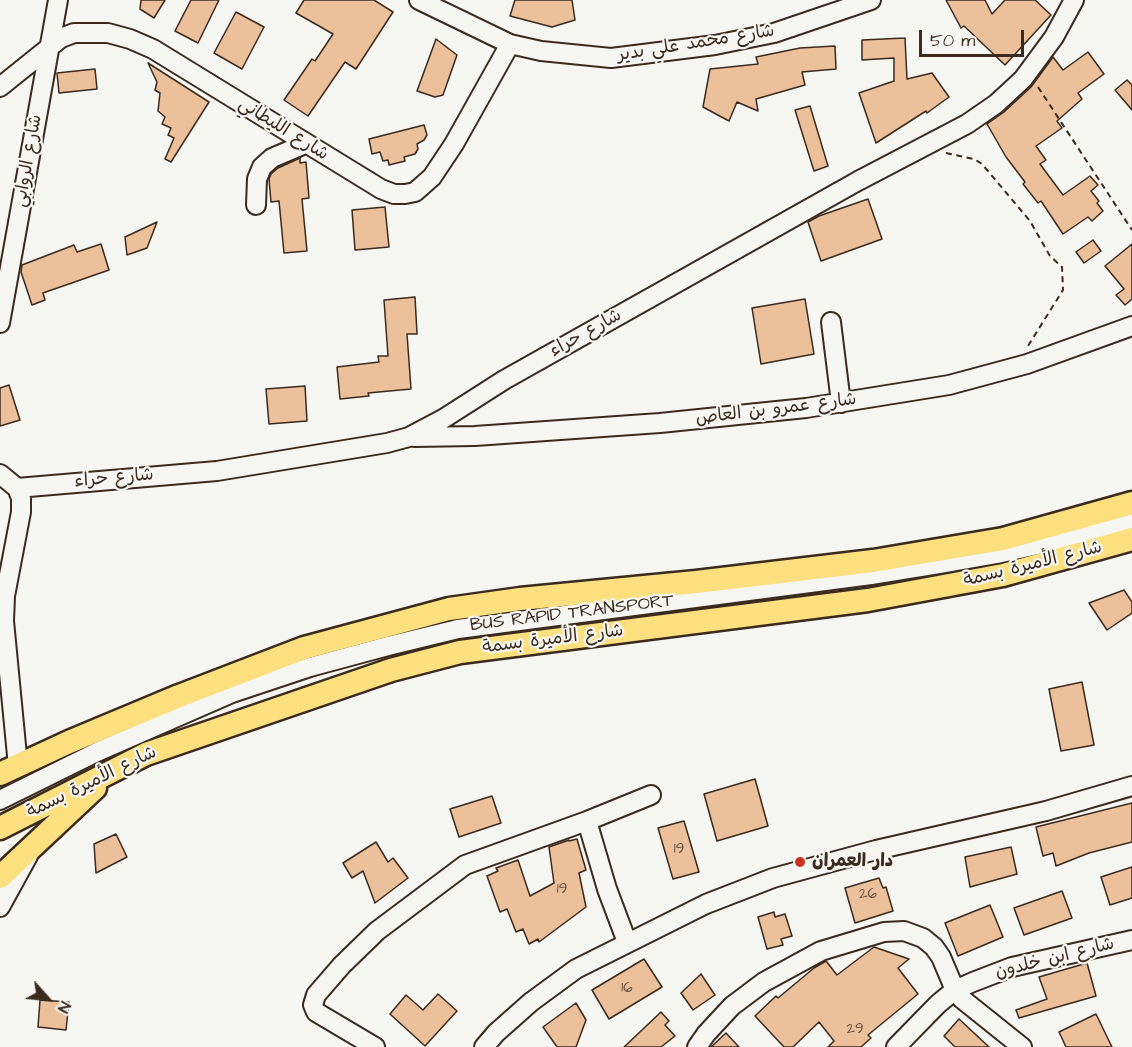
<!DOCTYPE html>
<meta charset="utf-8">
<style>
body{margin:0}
#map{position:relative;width:1132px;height:1047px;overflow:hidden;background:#f6f6f2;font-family:"Architects Daughter",sans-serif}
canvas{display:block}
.north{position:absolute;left:18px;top:969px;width:60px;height:60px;-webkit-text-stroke:4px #f6f6f2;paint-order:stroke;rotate:117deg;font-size:16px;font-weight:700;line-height:24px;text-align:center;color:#3b2a1e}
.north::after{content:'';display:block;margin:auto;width:21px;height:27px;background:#3b2a1e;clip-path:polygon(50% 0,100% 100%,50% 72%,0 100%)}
.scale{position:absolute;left:919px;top:30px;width:105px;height:27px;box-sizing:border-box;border:3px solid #3b2a1e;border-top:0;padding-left:8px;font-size:18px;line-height:21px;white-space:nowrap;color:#3b2a1e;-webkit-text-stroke:4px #f6f6f2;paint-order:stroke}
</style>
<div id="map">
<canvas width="1132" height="1047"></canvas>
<div class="north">N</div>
<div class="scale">50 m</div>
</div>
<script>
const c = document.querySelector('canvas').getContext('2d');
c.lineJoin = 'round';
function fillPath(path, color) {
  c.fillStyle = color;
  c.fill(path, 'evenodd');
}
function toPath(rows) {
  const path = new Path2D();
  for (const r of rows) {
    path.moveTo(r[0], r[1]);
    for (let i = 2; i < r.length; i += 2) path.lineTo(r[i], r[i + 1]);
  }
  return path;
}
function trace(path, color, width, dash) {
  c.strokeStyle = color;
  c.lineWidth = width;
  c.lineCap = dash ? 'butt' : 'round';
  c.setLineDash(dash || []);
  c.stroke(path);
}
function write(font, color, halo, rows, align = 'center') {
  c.font = font + ' "Architects Daughter","Playpen Sans Arabic",sans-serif';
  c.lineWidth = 4.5;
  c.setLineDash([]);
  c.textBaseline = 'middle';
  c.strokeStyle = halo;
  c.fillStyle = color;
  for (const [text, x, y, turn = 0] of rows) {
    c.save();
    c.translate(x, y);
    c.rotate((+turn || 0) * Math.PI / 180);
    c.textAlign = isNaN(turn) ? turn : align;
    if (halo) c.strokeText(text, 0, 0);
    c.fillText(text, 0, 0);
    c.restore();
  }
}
const building = toPath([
 [141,0,165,0,154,18,140,9,141,0],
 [191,0,219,0,198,43,175,31,191,0],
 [304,0,374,0,393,12,356,69,345,62,308,116,284,100,312,59,315,61,333,34,296,13,304,0],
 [515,0,572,0,575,20,552,27,510,16,515,0],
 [946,0,985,0,992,14,1005,0,1035,0,1051,15,1005,65,964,26,961,28,946,0],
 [236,12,264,27,242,69,214,53,236,12],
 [905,38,907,79,932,73,949,97,927,113,926,111,876,143,859,93,894,81,894,58,862,60,862,40,905,38],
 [436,39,457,55,443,95,435,97,417,91,436,39],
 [835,46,836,69,802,72,805,85,756,99,758,111,737,102,729,121,703,107,710,69,758,64,756,57,800,48,835,46],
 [1088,52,1104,74,1078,93,1082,99,1057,121,1062,128,1036,146,1046,160,1040,164,1063,195,1090,176,1098,185,1091,191,1099,201,1097,203,1103,211,1092,221,1088,217,1063,234,1041,201,1038,203,1023,184,1025,182,1006,157,987,124,1004,112,1031,87,1053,57,1063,70,1088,52],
 [148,63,209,102,171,162,165,159,174,138,168,135,171,128,162,124,165,117,158,111,160,93,155,90,157,82,148,63],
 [95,69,97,89,59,93,57,73,95,69],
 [1127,80,1132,85,1132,110,1115,90,1127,80],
 [810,106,828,166,814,171,795,110,810,106],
 [424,125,427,135,424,140,417,144,418,149,415,154,404,157,405,161,389,165,388,160,383,161,380,152,372,154,369,139,424,125],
 [300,158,300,163,306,162,309,198,302,199,307,251,284,253,279,201,271,202,269,179,271,174,278,168,300,158],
 [868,199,882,239,821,261,808,222,819,216,868,199],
 [385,207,389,247,355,250,352,210,385,207],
 [157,222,147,248,127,255,125,237,157,222],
 [1093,240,1101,251,1084,263,1076,252,1093,240],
 [101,244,109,270,43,293,45,300,32,305,21,272,22,265,74,245,77,252,101,244],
 [1132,244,1132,299,1125,305,1116,295,1124,289,1105,266,1132,244],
 [415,297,417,334,407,334,411,389,368,393,369,396,340,399,337,367,379,362,378,356,388,356,384,300,415,297],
 [805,299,814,354,761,364,752,308,805,299],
 [9,385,20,420,0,426,0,388,9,385],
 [305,386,307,421,269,424,266,389,305,386],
 [1124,590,1132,602,1132,613,1107,630,1089,603,1124,590],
 [1082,682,1094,745,1061,751,1049,689,1082,682],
 [755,779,768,826,717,841,704,794,755,779],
 [492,796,501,823,459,837,450,809,492,796],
 [1132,803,1132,842,1089,853,1056,866,1053,853,1043,856,1036,827,1132,803],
 [684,821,699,872,673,879,658,828,684,821],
 [116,834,127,857,96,873,94,844,116,834],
 [577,839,586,870,579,873,586,907,539,942,538,939,529,944,523,929,516,932,507,909,500,912,487,876,498,871,496,868,518,860,530,896,554,883,549,847,569,840,569,841,577,839],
 [376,842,388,862,393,858,408,878,375,903,363,871,352,878,343,863,376,842],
 [1011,847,1017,874,970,887,965,857,1011,847],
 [1132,867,1132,898,1110,905,1101,877,1132,867],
 [879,878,883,888,886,887,893,911,855,923,845,888,879,878],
 [1062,891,1072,918,1024,935,1014,908,1062,891],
 [990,905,1003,937,958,956,945,923,990,905],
 [774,912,775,917,785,914,792,936,781,939,783,945,767,949,758,917,774,912],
 [874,947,909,959,898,968,918,994,868,1035,871,1038,861,1047,828,1047,834,1041,819,1022,793,1047,784,1047,755,1016,776,996,778,998,814,968,826,961,837,975,874,947],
 [644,959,662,987,609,1019,592,990,644,959],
 [1087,963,1096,996,1019,1018,1016,1010,1047,999,1039,977,1087,963],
 [701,974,715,995,693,1010,681,993,701,974],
 [438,994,457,1011,425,1046,390,1014,406,995,423,1010,438,994],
 [40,1000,69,1002,66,1030,38,1027,40,1000],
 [576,1003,586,1020,576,1047,557,1047,543,1027,576,1003],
 [661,1012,669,1021,665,1025,675,1036,661,1047,624,1047,661,1012],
 [1096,1014,1112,1047,1066,1047,1059,1032,1096,1014],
 [959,1019,989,1047,955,1047,944,1036,959,1019],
 [726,1033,739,1047,711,1047,726,1033]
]);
const path = toPath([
 [1038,87,1132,230],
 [946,153,974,159,982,164,1030,221,1050,256,1062,267,1063,290,1028,346]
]);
const minor = toPath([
 [419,0,510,44,541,51,611,58,715,45,774,33,871,0],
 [0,87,61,38,74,33,108,33,130,39,153,49,381,189,394,194,405,194,415,192,432,177,454,144,510,44],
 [256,205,257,179,262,167,272,158,305,144],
 [831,322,841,403],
 [0,323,58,0],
 [414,437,475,436,660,423,806,408,949,385,1027,364,1132,326],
 [0,474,17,488,21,498,21,512,5,596,4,621,18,766],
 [17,488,217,471,387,443,409,437,443,419,504,380,858,181,967,124,996,104,1023,79,1054,37,1074,0],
 [0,800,97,752,232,693,310,667,388,646,458,629,871,575,939,564,997,554,1073,537,1132,519],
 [587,821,607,889,627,942],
 [0,907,28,856],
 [375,1047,316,1012,313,1005,316,995,342,965,377,931,465,865,587,821,651,795],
 [484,1047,496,1033,531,1002,576,969,706,904,773,878,876,850,1046,811,1132,786],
 [697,1047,706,1034,732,1006,764,982,821,951,884,932,904,931,923,938,934,947,941,957,955,990,962,999,1022,1047],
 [896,1047,938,1004,955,990,973,982,1012,967,1132,940]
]);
const major = toPath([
 [0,774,69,742,179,696,304,648,449,609,520,599,696,582,873,561,1003,539,1132,503],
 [0,828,146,754,391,670,460,652,868,600,1003,575,1132,539],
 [0,877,95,788]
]);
const markers = [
 [800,862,6,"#c8321e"]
];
const numberNames = [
 ["19",679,850],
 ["19",562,890],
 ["26",868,895],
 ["16",627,989],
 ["29",855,1030]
];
const streetNames = [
 ["شارع محمد علي بدير",696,44,-9],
 ["شارع الليطاني",283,130,32],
 ["شارع الروابي",29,161,-80],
 ["شارع حراء",586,334,-29],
 ["شارع عمرو بن العاص",776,410,-7],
 ["شارع حراء",114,479,-5],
 ["شارع الأميرة بسمة",1033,565,-14],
 ["BUS RAPID TRANSPORT",572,614,-7],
 ["شارع الأميرة بسمة",553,640,-7],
 ["شارع الأميرة بسمة",92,783,-26],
 ["شارع ابن خلدون",1055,959,-14]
];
const poiNames = [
 ["دار العمران",812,862]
];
fillPath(building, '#ebc09b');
trace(building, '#3b2a1e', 1.5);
trace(minor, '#3b2a1e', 22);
trace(major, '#3b2a1e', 27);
trace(path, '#3b2a1e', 2, [6, 4.5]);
trace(minor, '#f6f6f2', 18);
trace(major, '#fce080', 22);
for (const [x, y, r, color] of markers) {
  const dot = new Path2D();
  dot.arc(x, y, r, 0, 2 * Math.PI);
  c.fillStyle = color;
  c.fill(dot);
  trace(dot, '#f6f6f2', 2);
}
write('15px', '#67503d', null, numberNames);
write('18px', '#3b2a1e', '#f6f6f2', streetNames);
write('bold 18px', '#3b2a1e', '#f6f6f2', poiNames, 'left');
</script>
